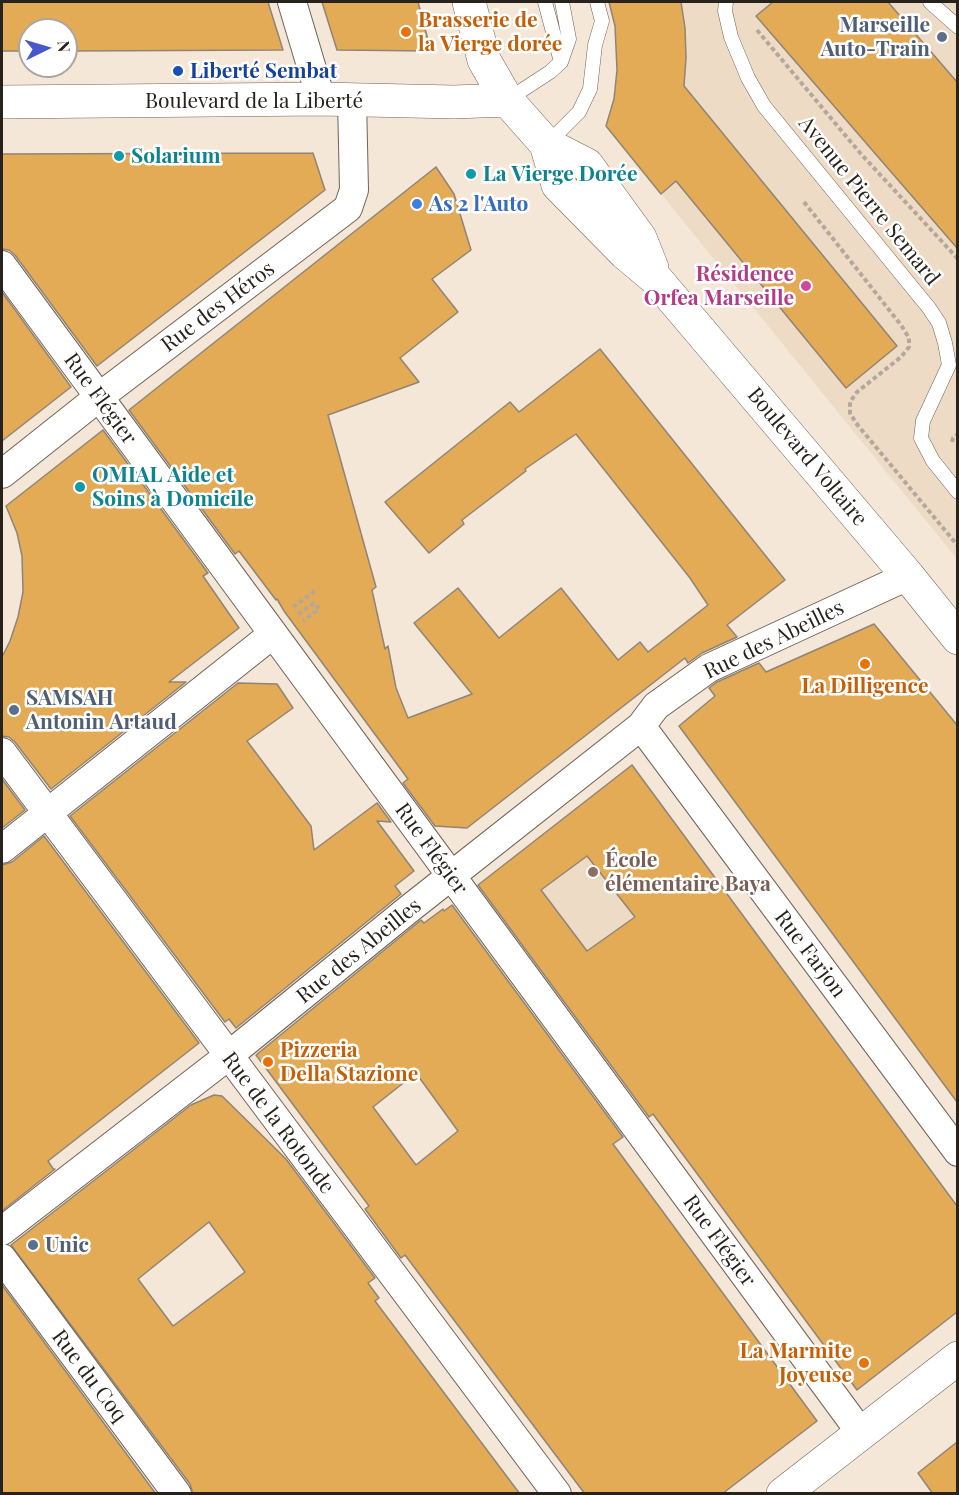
<!DOCTYPE html>
<meta charset="utf-8">
<style>
body{margin:0}
#map{position:relative;width:959px;height:1495px;overflow:hidden;background:#f4e7d7;font-family:"Playfair Display",serif}
canvas{display:block}
.frame{position:absolute;inset:0;border:3px solid #27231c;pointer-events:none}
.north{position:absolute;left:18px;top:18px;width:60px;height:60px;box-sizing:border-box;background:#fff;border:2px solid #a9a7a4;border-radius:50%;rotate:85deg;font-size:16px;font-weight:700;line-height:24px;text-align:center;color:#27231c}
.north::after{content:'';display:block;margin:auto;width:21px;height:27px;background:#4757cc;clip-path:polygon(50% 0,100% 100%,50% 72%,0 100%)}
</style>
<div id="map">
<canvas width="959" height="1495"></canvas>
<div class="frame"></div>
<div class="north">N</div>
</div>
<script>
const c = document.querySelector('canvas').getContext('2d');
c.lineJoin = 'round';
function fillPath(path, color) {
  c.fillStyle = color;
  c.fill(path, 'evenodd');
}
function toPath(rows) {
  const path = new Path2D();
  for (const r of rows) {
    path.moveTo(r[0], r[1]);
    for (let i = 2; i < r.length; i += 2) path.lineTo(r[i], r[i + 1]);
  }
  return path;
}
function trace(path, color, width, dash) {
  c.strokeStyle = color;
  c.lineWidth = width;
  c.lineCap = dash ? 'butt' : 'round';
  c.setLineDash(dash || []);
  c.stroke(path);
}
function write(font, color, halo, rows, align = 'center') {
  c.font = font + ' "Playfair Display",serif';
  c.lineWidth = 5;
  c.setLineDash([]);
  c.textBaseline = 'middle';
  c.strokeStyle = halo;
  c.fillStyle = color;
  for (const [text, x, y, turn = 0] of rows) {
    c.save();
    c.translate(x, y);
    c.rotate((+turn || 0) * Math.PI / 180);
    c.textAlign = isNaN(turn) ? turn : align;
    if (halo) c.strokeText(text, 0, 0);
    c.fillText(text, 0, 0);
    c.restore();
  }
}
const built = toPath([
 [609,2,957,2,957,559,606,126,614,99,617,70,615,26],
 [631,765,704,862,555,979,482,882]
]);
const building = toPath([
 [2,2,268,2,283,50,66,51,66,30,30,30,30,51,2,51,2,2],
 [322,2,418,2,431,51,337,50,322,2],
 [609,2,681,2,685,28,686,58,684,86,897,346,846,388,676,181,661,194,606,126,614,99,617,70,615,26,609,2],
 [773,2,888,2,957,82,957,248,756,16,773,2],
 [313,153,325,190,97,366,15,255,9,250,2,249,2,154,313,153],
 [436,167,454,194,471,250,432,279,458,312,400,358,419,382,328,415,376,587,372,590,385,649,388,646,396,688,408,718,472,694,414,623,458,588,499,638,561,588,618,660,640,642,648,652,708,605,690,578,576,434,525,469,526,471,462,520,464,524,429,553,385,502,510,402,519,412,600,349,785,580,727,625,737,637,702,653,688,663,685,658,467,828,435,826,403,783,408,779,284,611,277,599,276,600,239,551,235,554,129,410,436,167],
 [2,292,71,387,2,441,2,292],
 [103,430,208,573,203,576,239,628,169,682,186,682,51,789,15,742,9,737,2,736,2,657,10,641,18,617,23,592,22,556,17,533,6,506,103,430],
 [874,624,957,725,957,1102,679,726,715,696,709,688,717,682,759,663,766,672,874,624],
 [238,683,277,684,293,708,247,741,311,826,314,850,377,803,391,822,377,821,414,871,395,886,401,894,236,1028,229,1019,225,1022,70,816,238,683],
 [632,765,957,1206,957,1312,857,1390,653,1114,649,1117,478,885,632,765],
 [587,856,635,917,587,951,541,890,587,856],
 [2,779,25,810,2,828,2,779],
 [44,836,199,1043,48,1161,54,1170,55,1169,2,1211,2,865,12,862,44,836],
 [452,905,623,1137,613,1144,817,1421,722,1494,585,1494,405,1255,401,1258,365,1209,369,1206,256,1055,421,920,424,923,443,909,444,911,452,905],
 [416,1073,458,1131,416,1165,373,1107,416,1073],
 [214,1095,222,1096,286,1159,375,1278,368,1283,379,1298,375,1301,520,1494,193,1494,190,1484,11,1245,191,1105,214,1095],
 [209,1222,245,1272,173,1326,138,1279,209,1222],
 [2,1285,156,1494,2,1494,2,1285],
 [957,1442,957,1494,933,1494,918,1473,957,1442]
]);
const path = toPath([
 [757,30,861,154,958,259],
 [804,202,901,325,909,338,909,347,901,357,857,392,850,402,850,413,856,423,958,546],
 [952,442,953,438,958,434],
 [293,607,316,590],
 [298,614,314,603,319,609,303,621]
]);
const lane = toPath([
 [545,2,561,62],
 [726,2,725,11,731,37,748,78,764,106,929,308,939,323,945,343,949,365,923,421,921,438,933,461,958,492],
 [930,2,958,27],
 [507,100,550,72,561,62,569,39,562,2],
 [547,144,579,112,590,89,595,45,602,21,597,2]
]);
const street = toPath([
 [292,2,321,99],
 [2,265,861,1433],
 [2,474,99,397,348,208,354,190,352,99],
 [641,726,958,1152],
 [2,752,557,1494],
 [2,849,273,634],
 [2,1231,228,1056,409,909,641,726,656,706,709,668,908,576],
 [2,1258,177,1494]
]);
const secondary = toPath([
 [469,2,484,60,507,100,546,144,587,165,640,238,652,268],
 [2,102,321,99,454,102,507,100],
 [546,144,558,185,625,253,656,279,908,576,958,638],
 [783,1494,958,1358]
]);
const markers = [
 [406,32,6,"#e8710a"],
 [942,37,6,"#5c6f8a"],
 [178,71,6,"#1a4fb4"],
 [119,156,6,"#0f9aa8"],
 [471,174,6,"#0f9aa8"],
 [417,204,6,"#3f7fe0"],
 [806,286,6,"#d1479c"],
 [80,487,6,"#0f9aa8"],
 [865,664,6,"#e8710a"],
 [14,710,6,"#5c6f8a"],
 [593,872,6,"#8d6e63"],
 [268,1062,6,"#e8710a"],
 [33,1245,6,"#5c6f8a"],
 [864,1363,6,"#e8710a"]
];
const foodNames = [
 ["Brasserie de",418,20],
 ["la Vierge dorée",418,44],
 ["La Dilligence",865,686,"center"],
 ["Pizzeria",280,1050],
 ["Della Stazione",280,1074],
 ["La Marmite",852,1351,"right"],
 ["Joyeuse",852,1375,"right"]
];
const serviceNames = [
 ["Marseille",930,25,"right"],
 ["Auto-Train",930,49,"right"],
 ["SAMSAH",26,698],
 ["Antonin Artaud",26,722],
 ["Unic",45,1245]
];
const transitNames = [
 ["Liberté Sembat",190,71]
];
const streetNames = [
 ["Boulevard de la Liberté",254,101],
 ["Avenue Pierre Semard",869,201,51],
 ["Rue des Héros",218,307,-37],
 ["Rue Flégier",100,399,54],
 ["Boulevard Voltaire",807,457,50],
 ["Rue des Abeilles",774,640,-26],
 ["Rue Flégier",431,849,54],
 ["Rue des Abeilles",359,951,-39],
 ["Rue Farjon",810,954,53],
 ["Rue de la Rotonde",278,1123,53],
 ["Rue Flégier",719,1241,54],
 ["Rue du Coq",89,1376,53]
];
const cultureNames = [
 ["Solarium",131,156],
 ["La Vierge Dorée",483,174],
 ["OMIAL Aide et",92,475],
 ["Soins à Domicile",92,499]
];
const shopNames = [
 ["As 2 l'Auto",429,204]
];
const hotelNames = [
 ["Résidence",794,274],
 ["Orfea Marseille",794,298]
];
const educationNames = [
 ["École",605,860],
 ["élémentaire Baya",605,884]
];
fillPath(built, '#eddbc5');
fillPath(building, '#e4ab56');
trace(building, '#908475', 1.5);
trace(lane, '#6f6456', 15);
trace(street, '#6f6456', 30);
trace(secondary, '#6f6456', 34);
trace(path, '#b3a89b', 4, [4.5, 3]);
trace(lane, '#fff', 14);
trace(street, '#fff', 28);
trace(secondary, '#fff', 33);
for (const [x, y, r, color] of markers) {
  const dot = new Path2D();
  dot.arc(x, y, r, 0, 2 * Math.PI);
  c.fillStyle = color;
  c.fill(dot);
  trace(dot, '#fff', 2);
}
write('bold 21px', '#c56008', '#fff', foodNames, 'left');
write('bold 21px', '#4e5e75', '#fff', serviceNames, 'left');
write('bold 21px', '#164399', '#fff', transitNames, 'left');
write('21px', '#27231c', '#fff', streetNames);
write('bold 21px', '#0d838f', '#fff', cultureNames, 'left');
write('bold 21px', '#366cbe', '#fff', shopNames, 'left');
write('bold 21px', '#b23c85', '#fff', hotelNames, 'right');
write('bold 21px', '#785e54', '#fff', educationNames, 'left');
</script>
